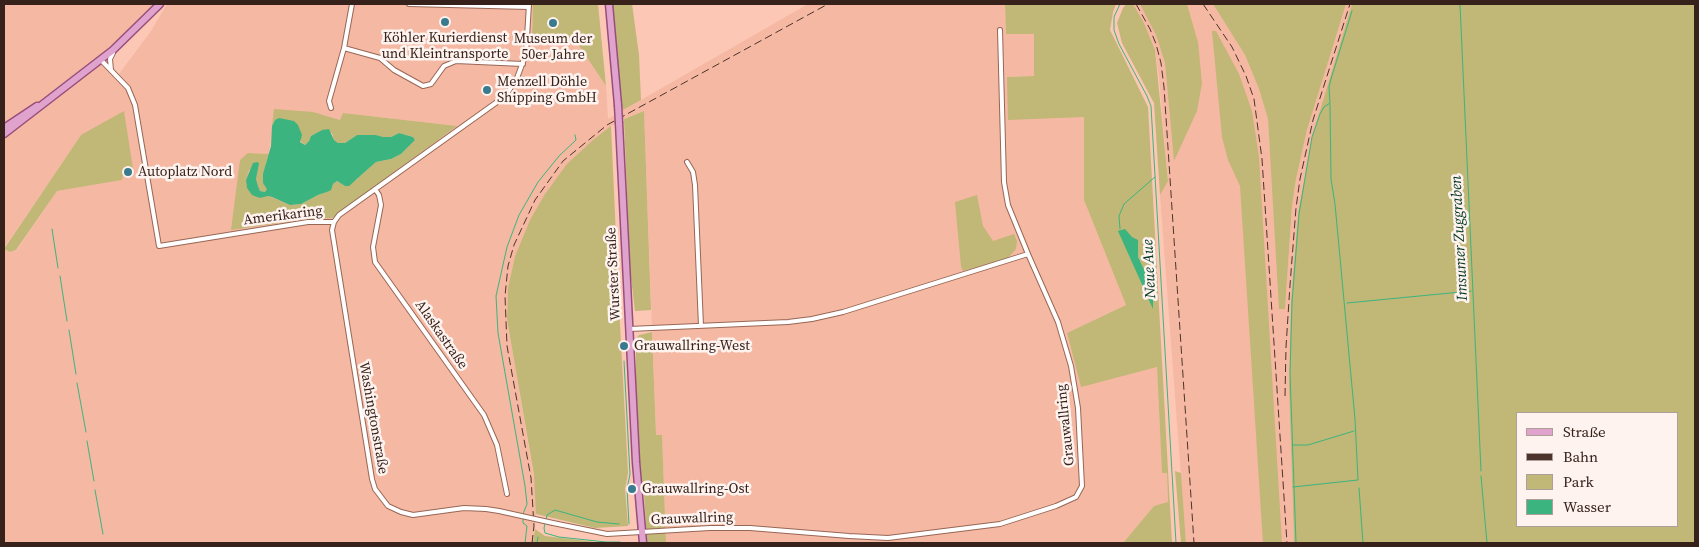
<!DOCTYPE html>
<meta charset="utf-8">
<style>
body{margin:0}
#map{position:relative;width:1699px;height:547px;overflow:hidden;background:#fcc7b4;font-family:"Source Serif 4",serif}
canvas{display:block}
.frame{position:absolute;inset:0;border:5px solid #36221b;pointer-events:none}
.legend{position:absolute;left:1516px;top:412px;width:162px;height:115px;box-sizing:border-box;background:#fef3ef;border:1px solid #ae9f9a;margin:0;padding:6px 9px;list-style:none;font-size:15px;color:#36221b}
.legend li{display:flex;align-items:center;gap:10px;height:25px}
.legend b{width:25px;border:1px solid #ae9f9a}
</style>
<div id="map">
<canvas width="1699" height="547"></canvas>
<div class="frame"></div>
<ul class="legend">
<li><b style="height:6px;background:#e0a3ce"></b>Straße</li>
<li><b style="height:6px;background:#4c342c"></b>Bahn</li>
<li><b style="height:14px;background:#c1b776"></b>Park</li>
<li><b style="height:14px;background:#3cb47f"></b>Wasser</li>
</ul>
</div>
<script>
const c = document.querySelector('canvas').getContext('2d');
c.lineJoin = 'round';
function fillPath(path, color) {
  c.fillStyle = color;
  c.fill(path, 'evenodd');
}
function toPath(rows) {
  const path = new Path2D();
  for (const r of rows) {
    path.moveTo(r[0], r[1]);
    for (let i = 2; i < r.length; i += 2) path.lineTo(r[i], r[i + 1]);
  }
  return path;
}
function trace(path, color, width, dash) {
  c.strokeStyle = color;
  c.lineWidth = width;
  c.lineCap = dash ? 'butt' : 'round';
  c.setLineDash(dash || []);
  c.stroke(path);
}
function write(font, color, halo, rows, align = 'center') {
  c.font = font + ' "Source Serif 4",serif';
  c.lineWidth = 5;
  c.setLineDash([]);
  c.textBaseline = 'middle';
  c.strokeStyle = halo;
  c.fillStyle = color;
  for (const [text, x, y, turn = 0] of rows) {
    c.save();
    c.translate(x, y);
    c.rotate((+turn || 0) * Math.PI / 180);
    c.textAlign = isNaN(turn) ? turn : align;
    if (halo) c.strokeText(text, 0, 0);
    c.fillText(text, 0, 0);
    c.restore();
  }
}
const built = toPath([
 [4,4,157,4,104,55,119,74,151,31,167,4,525,4,533,5,532,37,574,38,606,86,608,119,808,4,1005,4,1006,34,1035,34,1034,76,1007,77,1084,117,1084,200,1126,305,1067,333,1081,386,1157,367,1162,472,1167,473,1168,503,1154,506,1123,543,666,543,662,435,656,435,644,111,620,120,593,140,530,220,515,256,508,288,507,319,536,491,537,507,533,543,4,543,4,249,10,252,17,250,57,191,122,180,81,135,4,248],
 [275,110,313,113,341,120,343,113,456,126,332,218,306,219,248,153,269,154],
 [1133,4,1140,4,1143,7,1156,35,1165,63,1174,159,1198,42,1187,4,1213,4,1245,55,1259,89,1268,119,1280,309,1285,309,1292,206,1296,179,1307,130,1346,4,1352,4,1312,137,1298,213,1291,301,1289,387,1294,543,1186,543,1160,195,1168,180,1159,78,1155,50,1144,23]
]);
const green = toPath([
 [533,4,598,4,606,86,574,38,532,37],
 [611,4,632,4,639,55,641,100,623,110],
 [1005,4,1116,4,1113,12,1110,30,1148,107,1172,543,1123,543,1154,506,1168,502,1167,473,1162,473,1157,367,1081,387,1067,333,1126,305,1084,200,1084,117,1008,120,1007,77,1034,76,1034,34,1006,34],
 [1126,4,1133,4,1136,9,1144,23,1155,50,1168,181,1160,195,1154,103,1122,43,1117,23,1123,8],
 [1140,4,1187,4,1198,42,1202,83,1197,111,1174,161,1165,63,1156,35],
 [1213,4,1346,4,1307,130,1296,179,1292,206,1285,309,1279,309,1268,119,1259,89,1245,55],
 [1352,4,1695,4,1695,543,1294,543,1289,387,1291,301,1298,213,1312,137],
 [1518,413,1678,413,1678,526,1518,526],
 [1212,31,1216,31,1239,74,1252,111,1259,157,1282,543,1263,543,1240,186,1228,160,1222,137],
 [274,109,313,112,340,120,343,113,457,126,332,218,306,219,231,230,240,160,248,153,269,154,266,163,267,189,265,192,260,191,256,179,259,164,249,170,246,180,247,188,259,198,268,196,290,205,301,204,318,195,327,192,333,184,337,181,345,186,356,180,376,162,391,159,401,154,415,140,413,137,399,133,391,137,382,137,376,135,357,135,345,143,338,143,334,140,332,133,322,130,311,136,309,141,305,145,275,120,272,126],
 [124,111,133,169,124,171,122,180,57,191,16,250,10,252,4,249,81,135],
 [644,111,651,310,635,311,630,269,624,119],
 [611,126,620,325,625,417,628,473,625,489,628,526,595,528,536,514,534,475,507,319,508,288,515,256,530,220,545,194,567,164,593,140],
 [977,195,983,226,993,241,1014,234,1017,241,1016,249,1007,259,963,271,961,266,955,202],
 [652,332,656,435,662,435,666,543,647,543,644,493,641,482,636,384,636,339,639,335],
 [1175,471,1181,473,1186,543,1181,543],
 [535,529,545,536,603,543,533,543]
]);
const water = toPath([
 [279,118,294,121,298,125,302,135,300,142,305,145,309,141,311,136,322,130,329,129,334,140,338,143,345,143,357,135,376,135,383,137,391,137,399,133,413,137,415,140,401,154,391,159,376,162,349,186,345,186,337,181,333,184,331,190,327,192,318,195,301,204,290,205,272,197,268,196,260,198,252,195,247,188,246,180,253,163,258,162,259,164,256,179,258,186,260,191,265,192,267,189,263,183,263,174,271,146,272,126,275,120],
 [1125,229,1132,237,1138,240,1138,257,1147,276,1147,284,1153,297,1153,309,1118,231]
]);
const stream = toPath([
 [1120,4,1114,17,1114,30,1119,44,1147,96,1151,106,1176,543],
 [1460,4,1481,471],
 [52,229,58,268],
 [1120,229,1119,216,1124,204,1155,177],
 [60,276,67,321],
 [1347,303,1471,291],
 [69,330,76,374],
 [624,361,630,474,627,489,629,524],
 [77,383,86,432],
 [87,441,94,481],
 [1293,445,1308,445,1354,431],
 [1481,476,1487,543],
 [1293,487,1358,480,1355,419,1335,204,1331,179,1330,104],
 [1359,488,1363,543],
 [95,490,103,534],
 [523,514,527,504,525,486,498,333,496,296,507,247,519,215,538,182,559,156,576,140,575,135],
 [523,518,523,523,527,526,525,543],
 [619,524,597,522,555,510,547,515,544,528,545,533,559,537,606,542,620,542],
 [537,543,538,537],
 [1296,543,1290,373,1292,302,1299,214,1312,137,1320,114,1324,107,1330,103,1329,87,1331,79,1352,11]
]);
const street = toPath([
 [409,4,529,7],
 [1000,30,1004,182,1008,205,1028,254],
 [344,48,380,58,394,70,423,86,431,84,444,66,456,61,523,64],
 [101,60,128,88,135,105,159,246,308,222,334,222],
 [111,70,110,59,113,53],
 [331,108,329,101,344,48,352,4],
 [687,162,693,172,695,185,701,326],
 [375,189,379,195,381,205,373,247,375,262,484,415,497,445,507,494],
 [499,511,486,509,464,508,413,515,401,512,388,506,375,489,372,479,332,230,334,222,339,215,497,102,508,92,517,78,526,54,529,4],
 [553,523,607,534,710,528,750,528,849,536,888,538,1000,524,1056,506,1076,497,1082,486,1078,408,1071,366,1058,322,1028,254,843,312,812,319,788,322,629,329]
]);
const primary = toPath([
 [609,4,618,105],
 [619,123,636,462,643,543],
 [4,128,37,106],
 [4,134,113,50,160,4]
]);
const rail = toPath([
 [1136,4,1150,29,1156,44,1161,63,1164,87,1194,543],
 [1203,4,1232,47,1246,76,1254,99,1262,159,1287,543],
 [1285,396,1286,347,1290,285,1296,208,1300,179,1313,120,1350,4],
 [532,543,534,526,531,478,507,346,505,296,508,266,514,245,535,200,563,161,607,125,828,4]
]);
const streetBridge = toPath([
 [499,511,553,523]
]);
const primaryBridge = toPath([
 [618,105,619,123]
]);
const markers = [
 [445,22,5,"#3a7a8e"],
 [553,23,5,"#3a7a8e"],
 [487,90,5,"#3a7a8e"],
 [128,172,5,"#3a7a8e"],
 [624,346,5,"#3a7a8e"],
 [632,489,5,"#3a7a8e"]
];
const poiNames = [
 ["Köhler Kurierdienst",445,38,"center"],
 ["und Kleintransporte",445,54,"center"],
 ["Museum der",553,39,"center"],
 ["50er Jahre",553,55,"center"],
 ["Menzell Döhle",497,82],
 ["Shipping GmbH",497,98],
 ["Autoplatz Nord",138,172],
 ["Grauwallring-West",634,346],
 ["Grauwallring-Ost",642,489]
];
const streetNames = [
 ["Amerikaring",283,216,-7],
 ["Wurster Straße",614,274,-93],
 ["Alaskastraße",441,335,55],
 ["Washingtonstraße",373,418,80],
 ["Grauwallring",1066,425,-96],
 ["Grauwallring",692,519,-2]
];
const waterNames = [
 ["Imsumer Zuggraben",1460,238,-93],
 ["Neue Aue",1150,269,-93]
];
fillPath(built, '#f5b8a2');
fillPath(green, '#c1b776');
fillPath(water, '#3cb47f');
trace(stream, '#3cb47f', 1);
trace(street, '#976756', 6);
trace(primary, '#984e7a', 9);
trace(street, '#fff', 4);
trace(primary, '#e0a3ce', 6);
trace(rail, '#4c342c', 1, [8, 4]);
trace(streetBridge, '#976756', 6, []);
trace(primaryBridge, '#984e7a', 9, []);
trace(streetBridge, '#fff', 4);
trace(primaryBridge, '#e0a3ce', 6);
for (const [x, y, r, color] of markers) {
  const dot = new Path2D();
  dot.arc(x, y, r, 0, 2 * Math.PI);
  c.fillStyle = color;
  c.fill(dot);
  trace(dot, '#fef3ef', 2);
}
write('14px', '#36221b', '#fef3ef', poiNames, 'left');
write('14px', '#36221b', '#fef3ef', streetNames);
write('italic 15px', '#043923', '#fef3ef', waterNames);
</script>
